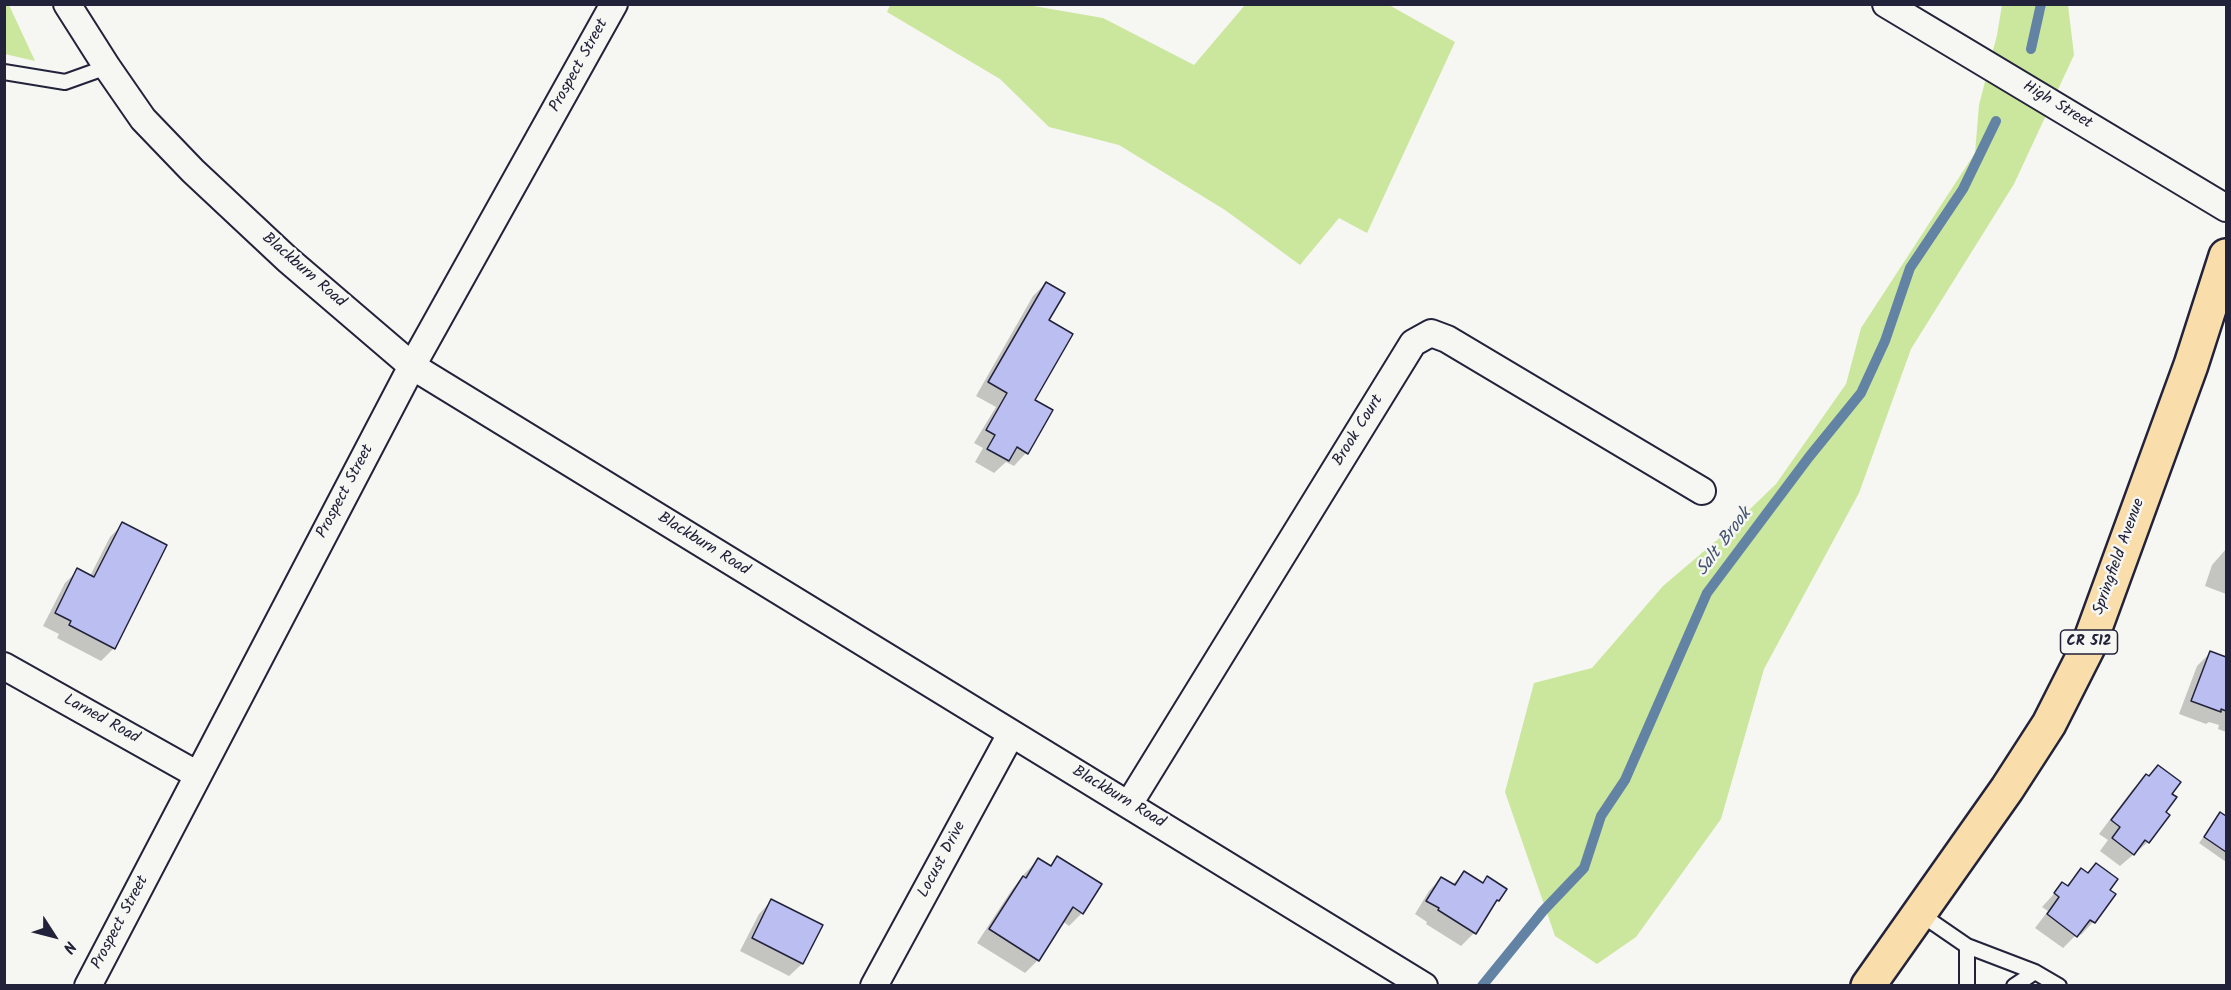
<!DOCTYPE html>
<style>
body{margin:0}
#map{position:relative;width:2231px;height:990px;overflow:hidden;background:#f6f6f2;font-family:Kalam,sans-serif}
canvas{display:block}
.frame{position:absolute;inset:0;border:6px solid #22223b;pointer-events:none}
.north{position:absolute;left:24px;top:906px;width:60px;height:60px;-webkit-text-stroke:4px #f6f6f2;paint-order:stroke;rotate:126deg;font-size:16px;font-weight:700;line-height:24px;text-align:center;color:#22223b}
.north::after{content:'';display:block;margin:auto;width:21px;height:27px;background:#22223b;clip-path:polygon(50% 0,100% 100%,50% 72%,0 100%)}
</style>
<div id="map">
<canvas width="2231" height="990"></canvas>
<div class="frame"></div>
<div class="north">N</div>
</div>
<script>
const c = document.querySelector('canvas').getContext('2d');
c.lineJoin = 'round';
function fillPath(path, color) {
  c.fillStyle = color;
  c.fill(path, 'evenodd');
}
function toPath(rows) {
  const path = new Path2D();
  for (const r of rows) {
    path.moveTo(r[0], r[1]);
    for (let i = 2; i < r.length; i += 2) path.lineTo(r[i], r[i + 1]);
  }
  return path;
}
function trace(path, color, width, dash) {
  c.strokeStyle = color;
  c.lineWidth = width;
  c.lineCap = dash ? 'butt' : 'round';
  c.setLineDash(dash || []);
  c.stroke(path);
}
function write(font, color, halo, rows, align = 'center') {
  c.font = font + ' Kalam,sans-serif';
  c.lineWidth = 5;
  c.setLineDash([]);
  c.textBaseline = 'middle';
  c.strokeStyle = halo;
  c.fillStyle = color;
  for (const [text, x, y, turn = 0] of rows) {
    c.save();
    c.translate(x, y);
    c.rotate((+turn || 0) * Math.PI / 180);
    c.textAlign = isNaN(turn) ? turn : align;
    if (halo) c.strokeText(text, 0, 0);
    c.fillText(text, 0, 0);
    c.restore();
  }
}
const green = toPath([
 [5,4,9,5,35,61,5,54],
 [1022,4,1103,18,1194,65,1245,5,1389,5,1455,42,1367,233,1339,218,1300,265,1225,210,1119,145,1049,127,1000,79,887,12,890,5],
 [2002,5,2068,5,2074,55,2014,184,1911,349,1859,493,1764,669,1721,819,1636,937,1597,964,1555,936,1505,792,1534,683,1592,668,1663,586,1723,535,1776,484,1846,384,1861,328,1975,153,1979,105,1997,35]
]);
const shadow = toPath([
 [1046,283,1047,321,1026,453,1014,466,1006,462,994,473,975,462,983,448,974,443,996,407,976,396,1033,296],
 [123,524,114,648,101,661,57,638,59,634,43,626,65,583,78,570,90,576,110,537],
 [2226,549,2226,594,2205,586,2212,565],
 [2210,653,2226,659,2226,732,2218,729,2219,725,2209,722,2206,724,2179,714,2197,666],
 [2158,767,2170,794,2148,842,2120,866,2100,851,2108,840,2099,834,2133,789],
 [2220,814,2226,818,2226,862,2199,843],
 [1058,858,1082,913,1069,926,1062,921,1038,960,1025,973,977,943,1011,891,1025,873,1038,860,1049,867],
 [2096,865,2108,890,2114,894,2093,922,2081,935,2078,933,2063,948,2035,928,2048,911,2042,907,2063,884,2066,886,2082,870,2087,874],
 [1464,873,1482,884,1487,878,1498,900,1489,909,1474,933,1461,946,1426,924,1427,922,1415,914,1429,891,1441,878,1452,885],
 [771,901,821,926,802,964,789,976,740,951,759,914]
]);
const stream = toPath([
 [2031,49,2041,4],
 [1482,986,1543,911,1584,868,1601,816,1625,780,1707,593,1809,457,1861,393,1885,341,1910,268,1963,189,1996,121]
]);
const building = toPath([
 [1046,282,1065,293,1049,320,1073,334,1035,400,1053,410,1028,454,1017,447,1009,461,987,449,995,435,986,430,1007,393,988,382,1046,282],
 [122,522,167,545,115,649,69,625,71,621,55,613,77,568,94,577,122,522],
 [2210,651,2226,657,2226,711,2221,709,2221,712,2191,701,2210,651],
 [2158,765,2181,782,2172,794,2177,797,2166,812,2170,815,2149,843,2145,840,2134,855,2112,838,2120,827,2111,820,2146,774,2149,776,2158,765],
 [2220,812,2226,816,2226,852,2204,837,2220,812],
 [1057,856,1102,884,1083,914,1073,907,1039,961,989,929,1023,876,1026,878,1038,858,1051,866,1057,856],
 [2096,863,2118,879,2110,890,2116,894,2095,923,2090,920,2077,937,2047,914,2059,897,2054,893,2062,882,2068,886,2081,868,2088,873,2096,863],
 [1464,871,1483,883,1487,876,1507,889,1499,901,1497,900,1476,934,1438,910,1439,908,1426,901,1441,877,1455,885,1464,871],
 [771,899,823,925,803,964,752,938,771,899]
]);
const lane = toPath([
 [4,72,65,82,107,67],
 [1919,913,1967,946,2035,972,2059,986],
 [1967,986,1967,946],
 [2014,986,2035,972]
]);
const street = toPath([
 [67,4,107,67,143,119,193,171,287,259,412,366,1424,986],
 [1886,4,2226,208],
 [4,666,198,775],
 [1129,804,1413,343,1431,333,1447,339,1702,491],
 [88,986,412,366,614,4],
 [874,986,1011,734]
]);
const primary = toPath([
 [1868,986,2007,789,2049,724,2088,647,2191,365,2226,256]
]);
const shields = [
 [2089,642,57]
];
const shieldNames = [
 ["CR 512",2089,642]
];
const streetNames = [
 ["Prospect Street",580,66,-61],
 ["High Street",2057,106,31],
 ["Blackburn Road",303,271,41],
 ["Brook Court",1359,431,-58],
 ["Prospect Street",346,492,-62],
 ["Blackburn Road",703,545,32],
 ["Springfield Avenue",2120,557,-70],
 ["Larned Road",101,720,29],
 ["Blackburn Road",1118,798,31],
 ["Locust Drive",943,860,-62],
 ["Prospect Street",121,923,-62]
];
const waterNames = [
 ["Salt Brook",1725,543,-53]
];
fillPath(green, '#cbe79d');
fillPath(shadow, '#0003');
trace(stream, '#6383a5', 10);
fillPath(building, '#babef0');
trace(building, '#22223b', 1.5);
trace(lane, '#22223b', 18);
trace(street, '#22223b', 30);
trace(primary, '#22223b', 38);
trace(lane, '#f6f6f2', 14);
trace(street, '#f6f6f2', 26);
trace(primary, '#f9deab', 33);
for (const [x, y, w] of shields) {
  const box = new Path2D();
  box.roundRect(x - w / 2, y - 12, w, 24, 4.5);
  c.fillStyle = '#f6f6f2';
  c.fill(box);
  trace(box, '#22223b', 1.5);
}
write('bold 15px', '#22223b', null, shieldNames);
write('16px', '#22223b', '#f6f6f2', streetNames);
write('italic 18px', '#425270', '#f6f6f2', waterNames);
</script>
